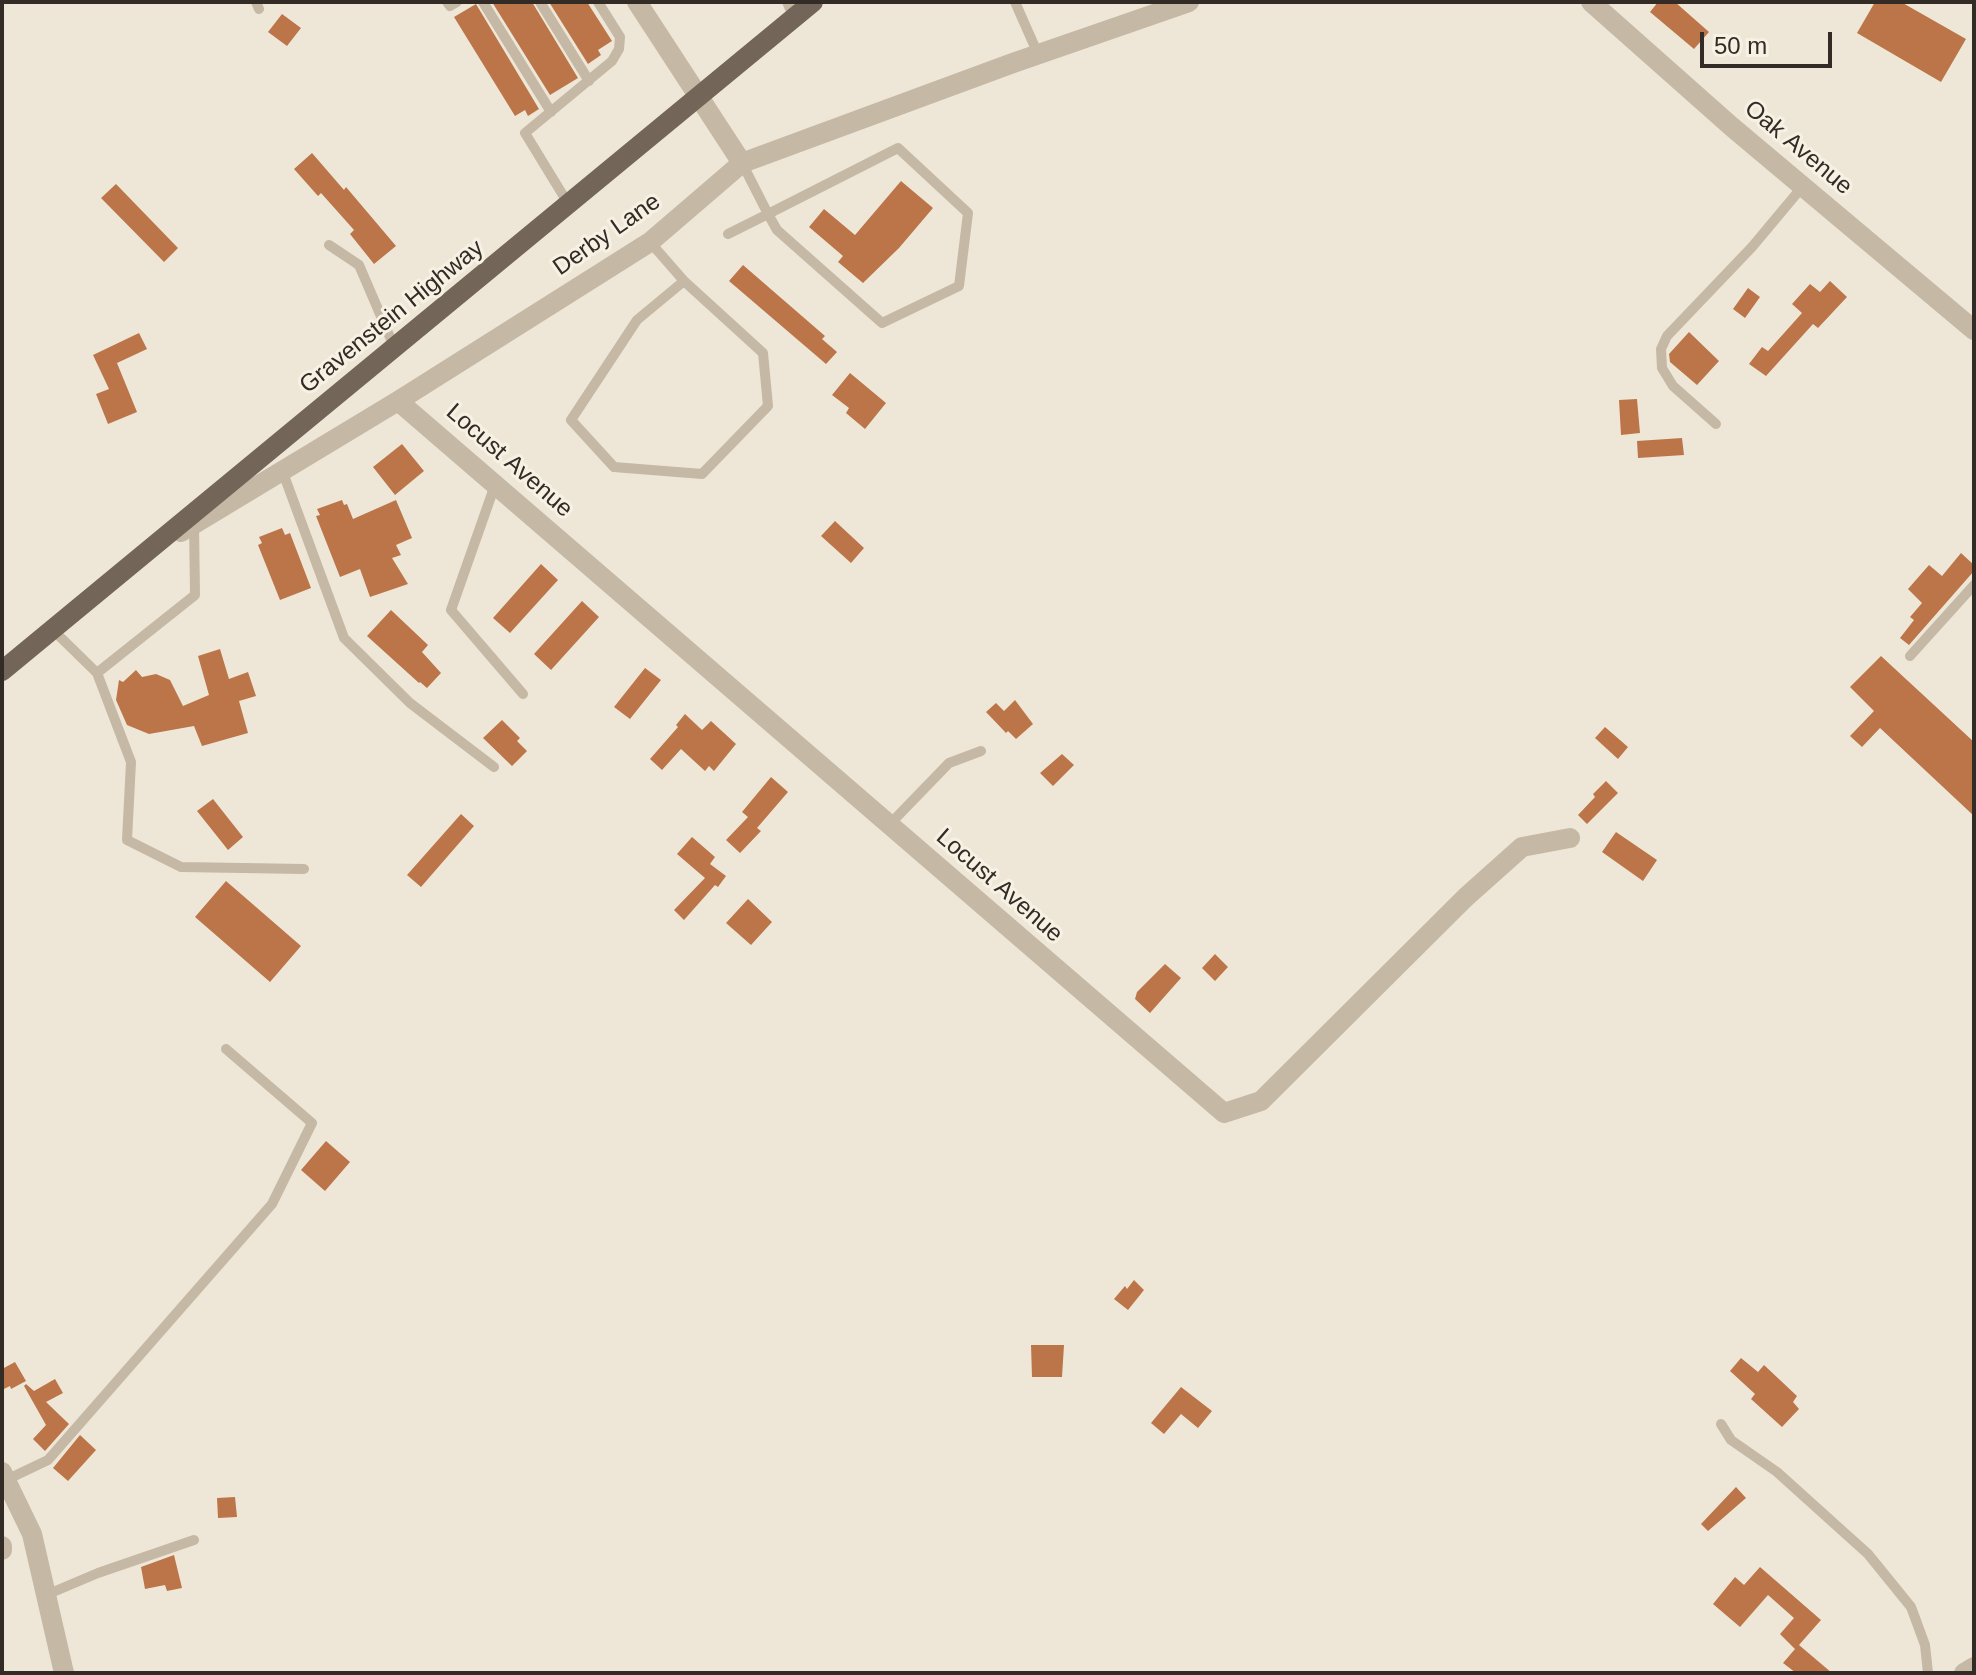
<!DOCTYPE html>
<style>
body{margin:0}
#map{position:relative;width:1976px;height:1675px;overflow:hidden;background:#eee7d8;font-family:Helvetica,sans-serif}
canvas{display:block}
.frame{position:absolute;inset:0;border:4px solid #322b26;pointer-events:none}
.scale{position:absolute;left:1700px;top:32px;width:132px;height:36px;box-sizing:border-box;border:4px solid #322b26;border-top:0;padding-left:10px;font-size:24px;line-height:28px;white-space:nowrap;color:#322b26;-webkit-text-stroke:6px #f7f1e4;paint-order:stroke}
</style>
<div id="map">
<canvas width="1976" height="1675"></canvas>
<div class="frame"></div>
<div class="scale">50 m</div>
</div>
<script>
const c = document.querySelector('canvas').getContext('2d');
c.lineJoin = 'round';
function fillPath(path, color) {
  c.fillStyle = color;
  c.fill(path, 'evenodd');
}
function toPath(rows) {
  const path = new Path2D();
  for (const r of rows) {
    path.moveTo(r[0], r[1]);
    for (let i = 2; i < r.length; i += 2) path.lineTo(r[i], r[i + 1]);
  }
  return path;
}
function trace(path, color, width, dash) {
  c.strokeStyle = color;
  c.lineWidth = width;
  c.lineCap = dash ? 'butt' : 'round';
  c.setLineDash(dash || []);
  c.stroke(path);
}
function write(font, color, halo, rows, align = 'center') {
  c.font = font + ' Helvetica,sans-serif';
  c.lineWidth = 6;
  c.setLineDash([]);
  c.textBaseline = 'middle';
  c.strokeStyle = halo;
  c.fillStyle = color;
  for (const [text, x, y, turn = 0] of rows) {
    c.save();
    c.translate(x, y);
    c.rotate((+turn || 0) * Math.PI / 180);
    c.textAlign = isNaN(turn) ? turn : align;
    if (halo) c.strokeText(text, 0, 0);
    c.fillText(text, 0, 0);
    c.restore();
  }
}
const building = toPath([
 [492,2,532,2,578,78,550,95],
 [549,2,587,2,612,41,598,50,601,55,588,64],
 [1658,2,1675,2,1709,32,1694,49,1650,12],
 [1875,2,1901,2,1966,39,1941,82,1857,33],
 [476,4,539,109,528,116,525,110,515,116,454,17],
 [282,14,301,28,287,46,268,32],
 [312,153,344,190,346,187,396,246,374,264,350,234,354,230,321,193,318,196,294,169],
 [901,181,933,208,899,248,863,283,838,262,843,256,809,227,824,209,855,235],
 [116,184,178,248,164,262,101,198],
 [743,265,825,336,822,339,837,352,826,364,729,281],
 [1830,281,1847,297,1818,328,1813,324,1766,376,1749,364,1762,347,1768,351,1802,313,1792,304,1810,284,1820,292],
 [1748,288,1760,297,1745,318,1733,309],
 [1689,332,1719,361,1697,385,1670,362,1669,354],
 [139,333,147,349,117,363,137,412,108,424,96,394,109,389,93,355],
 [850,373,886,403,865,429,846,413,849,408,832,395],
 [1637,399,1640,433,1621,435,1619,400],
 [1682,438,1684,455,1638,458,1637,441],
 [402,444,424,471,395,495,373,467],
 [342,500,344,505,347,504,353,519,396,500,412,538,396,545,401,555,392,558,408,584,370,597,360,569,340,577,316,516,320,515,317,509],
 [835,521,864,548,851,563,821,536],
 [282,528,285,535,290,533,311,588,280,600,258,545,262,543,259,537],
 [1961,553,1974,565,1974,571,1909,645,1900,638,1914,620,1910,617,1922,603,1908,589,1929,565,1942,576],
 [541,564,558,580,510,633,493,618],
 [582,601,599,617,551,670,534,654],
 [391,610,428,645,422,652,441,673,427,688,420,682,419,683,367,636],
 [220,649,229,679,248,672,256,696,239,701,248,733,202,746,194,726,149,734,127,725,116,700,119,680,123,682,136,670,142,677,156,674,170,680,183,706,209,695,198,656],
 [1881,656,1974,742,1974,816,1880,728,1862,747,1850,736,1874,711,1850,687],
 [645,668,661,680,630,719,614,707],
 [1015,700,1033,724,1016,739,1008,731,1006,733,986,712,996,703,1004,711],
 [685,714,702,730,711,721,736,744,714,771,709,766,705,771,681,749,662,770,650,759,678,727,676,725],
 [502,720,520,738,517,741,527,751,512,766,483,738],
 [1605,727,1628,747,1618,759,1595,738],
 [1062,754,1074,765,1053,786,1040,773],
 [771,777,788,792,757,828,761,831,740,853,726,840,748,817,742,812],
 [1606,781,1618,793,1587,824,1578,815,1595,797,1593,794],
 [213,799,243,837,228,850,197,811],
 [461,814,474,826,421,887,407,875],
 [1616,832,1657,860,1643,881,1602,852],
 [692,837,715,857,710,864,726,876,718,887,715,885,684,920,674,910,705,878,677,854],
 [226,881,301,946,270,982,195,917],
 [748,899,772,922,751,945,726,923],
 [1215,954,1228,967,1215,981,1202,968],
 [1165,964,1181,978,1150,1013,1135,999,1137,992],
 [326,1141,350,1162,325,1191,301,1170],
 [1134,1280,1144,1290,1128,1310,1114,1299,1125,1286,1127,1289],
 [1031,1345,1064,1345,1062,1377,1032,1377],
 [1741,1358,1758,1372,1764,1365,1797,1396,1793,1402,1799,1409,1782,1427,1751,1399,1755,1394,1730,1371],
 [15,1362,26,1381,11,1389,10,1386,2,1390,2,1369],
 [55,1379,63,1393,46,1402,69,1424,45,1451,33,1439,46,1425,24,1386,26,1384,34,1391],
 [1181,1387,1212,1411,1198,1428,1181,1414,1164,1434,1151,1423],
 [80,1435,96,1450,68,1481,53,1468],
 [1736,1487,1746,1498,1708,1531,1701,1524],
 [235,1497,237,1517,218,1518,217,1498],
 [174,1555,182,1588,167,1591,165,1585,145,1589,141,1567],
 [1760,1567,1821,1620,1799,1645,1832,1673,1796,1673,1783,1663,1795,1649,1780,1634,1794,1618,1768,1595,1740,1627,1713,1604,1735,1577,1744,1585]
]);
const service = toPath([
 [256,2,259,9],
 [447,2,450,6,457,2],
 [483,2,551,112],
 [540,2,589,81],
 [787,2,794,18],
 [1015,2,1038,54],
 [569,205,525,133,612,61,619,49,620,37,598,2],
 [728,234,768,214,898,148,968,213,959,286,882,323,777,230,768,214,742,163],
 [650,242,684,281,763,353,768,406,702,474,614,467,571,420,637,320,684,281],
 [329,245,359,265,395,349],
 [1716,424,1673,386,1662,368,1661,349,1667,336,1752,247,1803,186],
 [282,470,344,638,410,703,494,767],
 [495,485,451,610,523,694],
 [52,629,97,673,195,595,194,524],
 [1910,656,1974,585],
 [97,673,131,762,127,840,181,867,304,869],
 [889,825,949,763,981,751],
 [1721,1424,1731,1440,1777,1472,1868,1554,1911,1607,1925,1645,1928,1673],
 [6,1480,48,1460,272,1204,312,1123,226,1049],
 [46,1595,98,1573,194,1540]
]);
const minor = toPath([
 [637,2,742,163],
 [1591,2,1732,127,1974,330],
 [398,401,1224,1113,1261,1101,1466,897,1522,847,1570,838],
 [181,532,398,401,650,242,742,163,1013,63,1189,2],
 [2,1472,32,1534,64,1673],
 [2,1546,2,1550],
 [1964,1673,1974,1667]
]);
const primary = toPath([
 [2,671,813,2]
]);
const streetNames = [
 ["Oak Avenue",1798,148,40],
 ["Derby Lane",607,235,-35],
 ["Gravenstein Highway",392,317,-39],
 ["Locust Avenue",509,461,41],
 ["Locust Avenue",999,886,41]
];
fillPath(building, '#bc7549');
trace(service, '#c5b8a5', 10);
trace(minor, '#c5b8a5', 20);
trace(primary, '#736558', 20);
write('24px', '#322b26', '#f7f1e4', streetNames);
</script>
